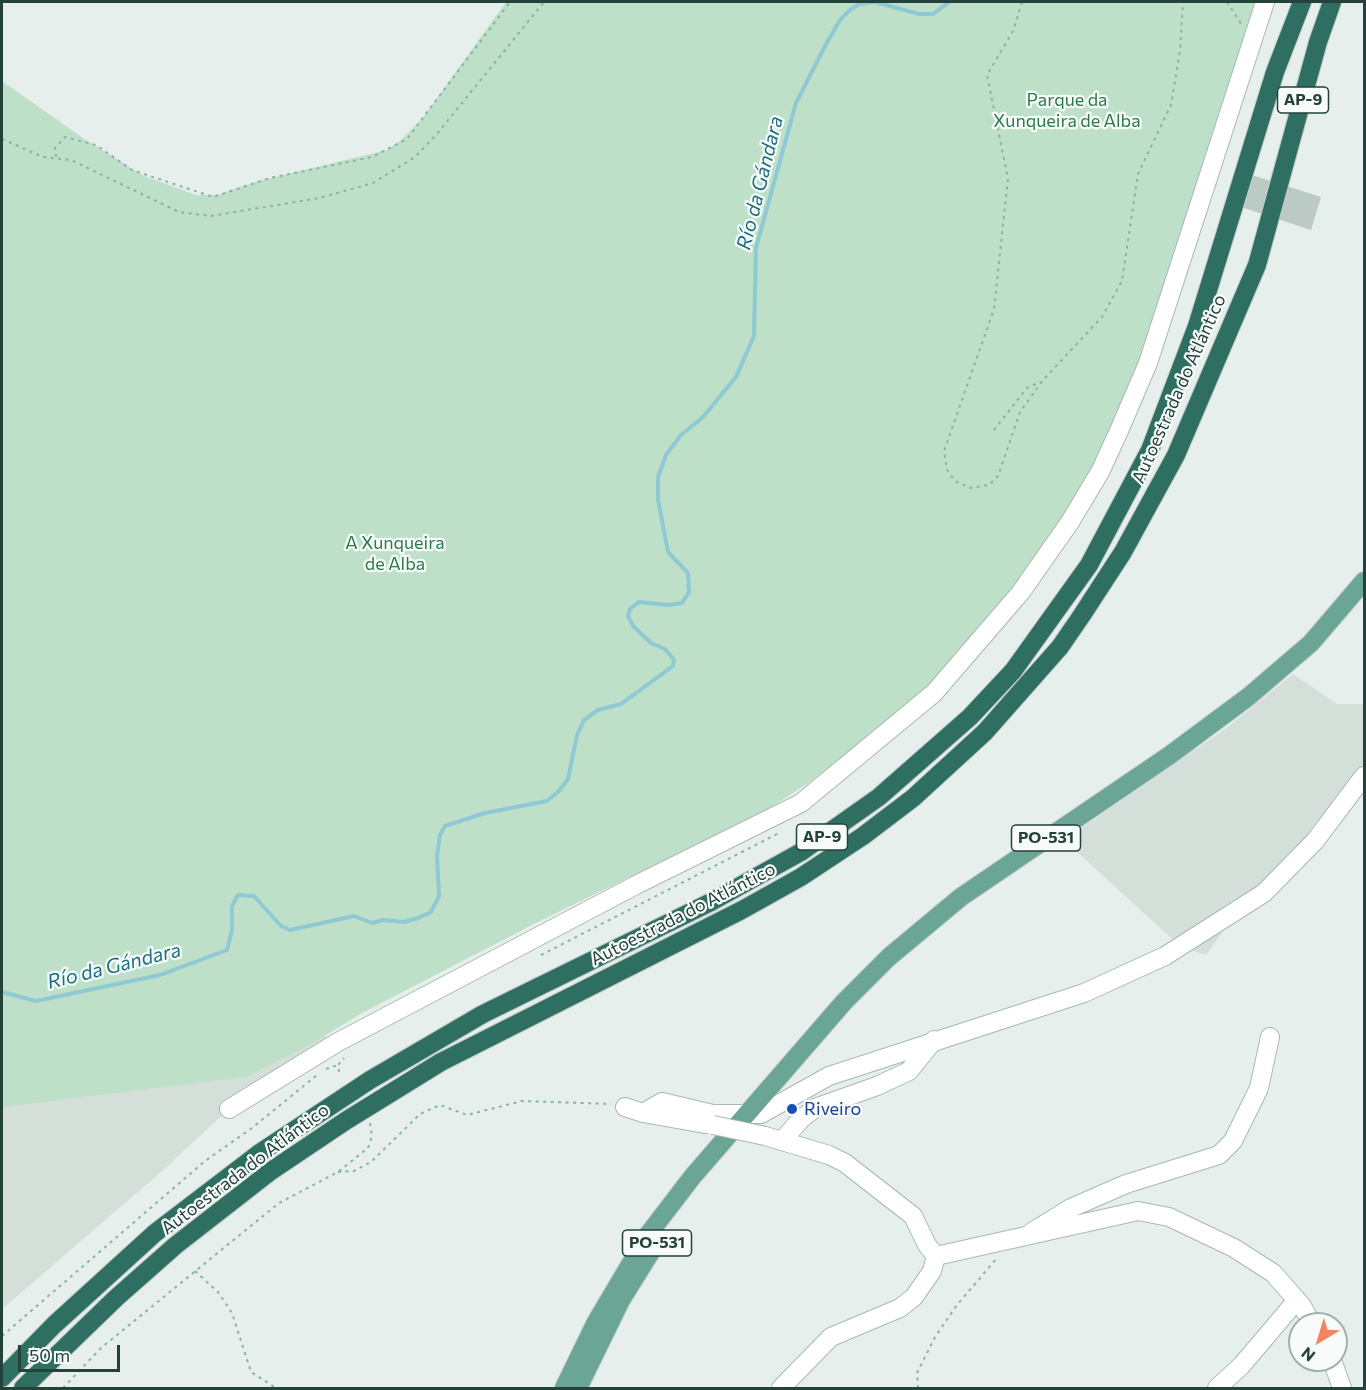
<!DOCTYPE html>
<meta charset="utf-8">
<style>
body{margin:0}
#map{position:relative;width:1366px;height:1390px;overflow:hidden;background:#e6efeb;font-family:Commissioner,sans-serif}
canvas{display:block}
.frame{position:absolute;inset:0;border:3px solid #24423a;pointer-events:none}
.north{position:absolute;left:1288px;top:1312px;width:60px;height:60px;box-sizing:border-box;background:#f7fbf9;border:2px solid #a3b1ad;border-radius:50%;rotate:218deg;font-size:16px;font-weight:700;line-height:24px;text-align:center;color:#24423a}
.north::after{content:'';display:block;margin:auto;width:21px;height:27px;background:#f4845f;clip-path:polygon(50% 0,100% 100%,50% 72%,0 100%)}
.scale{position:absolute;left:18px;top:1345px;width:102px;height:27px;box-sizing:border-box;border:3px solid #24423a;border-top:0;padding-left:8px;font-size:18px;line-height:21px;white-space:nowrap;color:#24423a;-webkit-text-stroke:4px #f7fbf9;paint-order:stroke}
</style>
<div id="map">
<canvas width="1366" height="1390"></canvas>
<div class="frame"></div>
<div class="north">N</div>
<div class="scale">50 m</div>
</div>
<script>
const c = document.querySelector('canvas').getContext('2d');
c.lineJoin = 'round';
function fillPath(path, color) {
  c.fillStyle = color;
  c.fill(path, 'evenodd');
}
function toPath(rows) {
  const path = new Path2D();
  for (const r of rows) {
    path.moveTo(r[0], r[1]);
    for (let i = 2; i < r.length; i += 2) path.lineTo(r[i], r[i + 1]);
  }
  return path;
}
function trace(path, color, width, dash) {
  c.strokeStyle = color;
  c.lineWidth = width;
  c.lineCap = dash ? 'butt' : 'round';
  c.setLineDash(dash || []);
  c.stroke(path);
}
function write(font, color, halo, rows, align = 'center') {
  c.font = font + ' Commissioner,sans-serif';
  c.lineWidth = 4.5;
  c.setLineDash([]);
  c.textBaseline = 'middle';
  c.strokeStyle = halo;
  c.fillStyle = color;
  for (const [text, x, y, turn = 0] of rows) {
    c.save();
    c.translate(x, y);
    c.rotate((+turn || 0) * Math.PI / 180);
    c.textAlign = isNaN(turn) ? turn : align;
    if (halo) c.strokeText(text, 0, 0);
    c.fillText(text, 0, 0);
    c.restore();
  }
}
const built = toPath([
 [1293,674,1337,704,1364,704,1364,776,1236,913,1206,955,1181,947,1064,840,1225,729],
 [302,1024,338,1042,229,1109,161,1172,2,1309,2,1068]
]);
const green = toPath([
 [506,2,1260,2,1160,313,1100,460,1037,559,925,690,901,712,807,784,768,809,532,925,362,1013,308,1046,246,1077,2,1107,2,81,83,138,142,175,196,195,217,195,255,182,387,150,401,140,422,119]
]);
const stream = toPath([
 [2,992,36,1001,160,975,227,950,232,930,232,906,238,895,254,896,281,926,290,930,354,916,372,923,383,920,404,922,418,918,431,912,439,896,437,856,440,835,445,826,485,813,547,801,559,791,568,779,577,735,584,720,598,710,621,704,673,666,674,660,665,649,651,643,634,627,628,616,630,609,639,602,669,605,682,603,689,592,688,573,668,552,658,499,658,477,666,455,681,435,703,417,736,377,754,336,756,248,796,103,825,46,840,20,850,10,859,4,875,2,919,14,933,14,949,2]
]);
const building = toPath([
 [1249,174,1321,197,1311,230,1238,206]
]);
const path = toPath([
 [1022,2,1013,31,987,75,1008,179,994,309,944,451,947,470,955,481,971,488,989,485,998,476,1020,412,1043,380,1102,317,1122,281,1138,174,1171,105,1180,51,1183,2],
 [1227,2,1242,25],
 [2,139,43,157,71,160,179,212,211,216,319,198,373,183,415,157,436,135,544,2],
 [56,157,55,148,65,137,96,145,132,170,213,197,270,178,372,157,407,139,510,2],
 [994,430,1027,388,1040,382],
 [541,955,781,832],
 [326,1069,338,1065],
 [339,1072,338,1065,344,1058],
 [338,1172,354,1171,371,1162,420,1114,440,1105,467,1115,522,1101,611,1104],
 [195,1271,218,1292,232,1313,251,1372,276,1388],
 [2,1336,205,1161,252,1128,317,1075],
 [63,1388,101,1348,279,1203,338,1172,368,1148,372,1136,370,1123],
 [918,1388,917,1373,935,1337,957,1305,997,1258]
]);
const minor = toPath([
 [625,1107,643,1113,705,1124],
 [229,1109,338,1042,636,885,801,803,934,693,1021,592,1070,522,1100,472,1118,433,1148,363,1265,2],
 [643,1113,662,1102,713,1114,761,1114,829,1076,1084,993,1165,956,1264,893,1315,841,1364,776],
 [765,1136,829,1155,845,1163,913,1216,927,1245,936,1256,932,1271,914,1297,900,1308,831,1337,781,1388],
 [782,1141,801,1119,815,1108,877,1086,909,1071,934,1040],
 [1032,1232,1071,1208,1126,1184,1219,1155,1233,1141,1259,1088,1270,1037],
 [936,1256,1138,1211,1169,1217,1234,1248,1273,1273,1302,1306,1312,1324],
 [1332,1360,1342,1388],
 [1217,1388,1241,1366,1297,1300]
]);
const major = toPath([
 [564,1388,596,1322,647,1236,693,1176,844,1002,889,957,961,897,1170,755,1248,697,1311,643,1364,581],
 [578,1388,621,1300,654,1247]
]);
const highway = toPath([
 [2,1378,54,1325,155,1233,261,1152,370,1080,483,1014,711,902,801,852,879,797,970,717,1013,671,1089,565,1150,450,1197,326,1275,72,1302,2],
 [23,1388,116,1298,176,1245,271,1171,347,1120,441,1062,742,910,801,877,863,836,913,798,985,732,1060,647,1082,615,1123,552,1176,455,1257,265,1318,42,1332,2]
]);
const minorBridge = toPath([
 [713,1125,765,1136]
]);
const markers = [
 [792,1109,6,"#1a4fb4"]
];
const shields = [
 [1303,100,51],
 [822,837,51],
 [1046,838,69],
 [657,1243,69]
];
const shieldNames = [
 ["AP-9",1303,100],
 ["AP-9",822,837],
 ["PO-531",1046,838],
 ["PO-531",657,1243]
];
const parkNames = [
 ["Parque da",1067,100],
 ["Xunqueira de Alba",1067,121],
 ["A Xunqueira",395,543],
 ["de Alba",395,564]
];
const streetNames = [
 ["Autoestrada do Atlántico",1179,389,-66],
 ["Autoestrada do Atlántico",683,914,-27],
 ["Autoestrada do Atlántico",245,1169,-37]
];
const transitNames = [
 ["Riveiro",804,1109]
];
const waterNames = [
 ["Río da Gándara",760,183,-76],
 ["Río da Gándara",114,966,-14]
];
fillPath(built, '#d4dfda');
fillPath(green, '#bfe0c8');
trace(stream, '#8ec9d4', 4);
fillPath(building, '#bbcac4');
trace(minor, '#a8b8b2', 20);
trace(major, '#c2cac8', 20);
trace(highway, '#c2cac8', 20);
trace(path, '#86b3a5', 2, [3, 4.5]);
trace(minor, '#fff', 18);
trace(major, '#6aa596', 18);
trace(highway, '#2f6f62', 18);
trace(minorBridge, '#a8b8b2', 20, []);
trace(minorBridge, '#fff', 18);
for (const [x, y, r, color] of markers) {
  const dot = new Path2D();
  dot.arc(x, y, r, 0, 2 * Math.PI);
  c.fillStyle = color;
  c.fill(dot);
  trace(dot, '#f7fbf9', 2);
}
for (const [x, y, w] of shields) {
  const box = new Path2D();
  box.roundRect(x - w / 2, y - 13, w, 26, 4.5);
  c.fillStyle = '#f7fbf9';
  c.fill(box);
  trace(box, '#24423a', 1.5);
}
write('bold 16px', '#24423a', null, shieldNames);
write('18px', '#2d7a4b', '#f7fbf9', parkNames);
write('18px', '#24423a', '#f7fbf9', streetNames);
write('18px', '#164399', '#f7fbf9', transitNames, 'left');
write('italic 20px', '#1c6f80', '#f7fbf9', waterNames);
</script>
